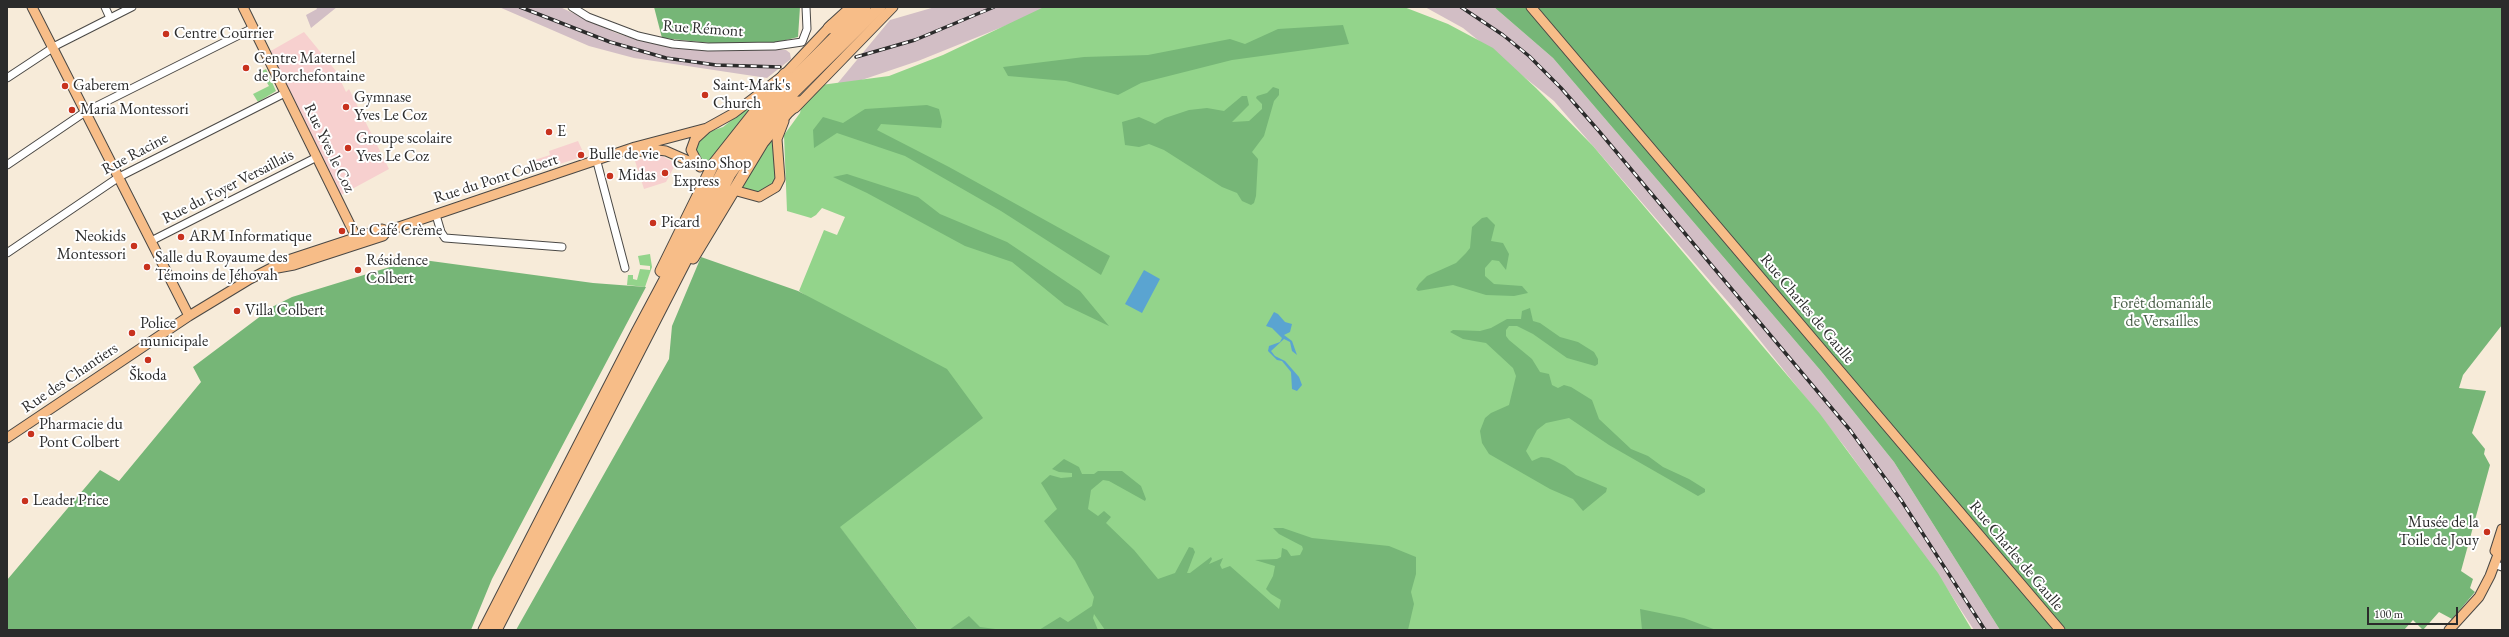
<!DOCTYPE html>
<meta charset="utf-8">
<style>
body{margin:0}
#map{position:relative;width:2509px;height:637px;overflow:hidden;background:#f7ebd9;font-family:"EB Garamond",serif}
canvas{display:block}
.frame{position:absolute;inset:0;border:8px solid #2b2b2b;pointer-events:none}
.scale{position:absolute;left:2367px;top:607px;width:91px;height:18px;box-sizing:border-box;border:2px solid #2b2b2b;border-top:0;padding-left:5px;font-size:12px;line-height:14px;white-space:nowrap;color:#2b2b2b;-webkit-text-stroke:3px #fff;paint-order:stroke}
</style>
<div id="map">
<canvas width="2509" height="637"></canvas>
<div class="frame"></div>
<div class="scale">100 m</div>
</div>
<script>
const c = document.querySelector('canvas').getContext('2d');
c.lineJoin = 'round';
function fillPath(path, color) {
  c.fillStyle = color;
  c.fill(path, 'evenodd');
}
function toPath(rows) {
  const path = new Path2D();
  for (const r of rows) {
    path.moveTo(r[0], r[1]);
    for (let i = 2; i < r.length; i += 2) path.lineTo(r[i], r[i + 1]);
  }
  return path;
}
function trace(path, color, width, dash) {
  c.strokeStyle = color;
  c.lineWidth = width;
  c.lineCap = dash ? 'butt' : 'round';
  c.setLineDash(dash || []);
  c.stroke(path);
}
function write(font, color, halo, rows, align = 'center') {
  c.font = font + ' "EB Garamond",serif';
  c.lineWidth = 4;
  c.setLineDash([]);
  c.textBaseline = 'middle';
  c.strokeStyle = halo;
  c.fillStyle = color;
  for (const [text, x, y, turn = 0] of rows) {
    c.save();
    c.translate(x, y);
    c.rotate((+turn || 0) * Math.PI / 180);
    c.textAlign = isNaN(turn) ? turn : align;
    if (halo) c.strokeText(text, 0, 0);
    c.fillText(text, 0, 0);
    c.restore();
  }
}
const built = toPath([
 [304,32,336,71,346,92,349,89,389,169,341,195,269,52],
 [578,141,585,156,531,173,528,162,550,155,549,151],
 [659,154,673,162,674,167,666,182,644,189,635,161]
]);
const industrial = toPath([
 [316,7,337,7,311,28,306,15,317,9],
 [499,7,560,7,616,33,641,41,710,50,786,50,790,53,791,59,767,78,634,58,589,46],
 [935,7,1052,7,918,61,832,90,890,20],
 [1425,7,1494,7,1553,58,1821,371,1894,462,2000,630,1974,630,1940,578,1845,447,1743,319,1554,101,1463,28]
]);
const green = toPath([
 [1044,7,1404,7,1448,24,1493,48,1536,88,1593,146,1820,414,1938,573,1972,630,918,630,840,528,818,304,799,291,824,230,837,235,845,217,822,208,816,215,811,218,787,211,784,135,800,113,802,103,821,85,889,76,943,55],
 [266,69,276,91,258,102,253,94,269,86,264,78,265,77,262,71],
 [755,102,707,165,697,158,693,151,703,134,723,127],
 [773,133,775,178,773,185,758,192,738,187],
 [650,254,652,267,645,287,627,285,628,275,633,275,633,279,637,280,640,269,650,270,650,266,640,265,638,256]
]);
const forest = toPath([
 [654,7,800,7,798,37,778,42,720,44,662,38],
 [1494,7,2502,7,2502,325,2463,375,2459,388,2486,391,2472,433,2485,449,2484,454,2490,465,2461,571,2473,579,2470,588,2475,592,2452,619,2439,612,2423,630,2413,620,2404,630,2000,630,1894,462,1821,371,1553,58],
 [1343,25,1349,44,1232,60,1141,83,1118,95,1066,81,1008,76,1003,67,1084,57,1148,55,1230,39,1245,44,1278,29],
 [1273,87,1279,89,1279,95,1274,101,1264,136,1252,152,1258,159,1256,196,1254,203,1251,205,1242,201,1237,193,1222,187,1164,150,1149,144,1139,147,1125,145,1122,122,1139,117,1155,124,1165,118,1189,110,1207,108,1224,111,1242,96,1247,96,1249,105,1232,122,1249,121,1262,109,1262,104,1256,98,1257,96,1267,93],
 [927,105,939,109,942,121,941,128,881,124,877,130,949,167,1110,256,1101,275,1001,211,905,156,837,133,814,148,813,130,823,117,843,123,865,109],
 [847,174,918,197,940,214,1007,242,1080,291,1109,326,1065,305,1012,262,965,246,867,193,833,177],
 [1487,217,1495,225,1491,241,1503,243,1509,254,1506,270,1499,261,1492,260,1485,268,1485,276,1494,284,1522,286,1528,293,1514,296,1486,295,1453,285,1418,291,1416,289,1419,284,1427,276,1456,263,1466,253,1470,248,1472,227,1482,218],
 [701,257,798,291,947,369,983,418,840,527,918,630,516,630,669,359,672,326],
 [416,259,593,283,646,287,492,579,471,630,7,630,7,580,100,470,119,481,201,382,193,367,274,306,292,297],
 [1530,308,1533,321,1540,323,1560,337,1578,342,1594,352,1598,359,1598,364,1595,366,1567,358,1533,334,1517,326,1509,326,1506,330,1506,336,1509,340,1532,359,1540,372,1549,374,1552,385,1558,388,1564,385,1571,387,1592,400,1599,419,1631,449,1648,456,1663,467,1689,479,1705,489,1705,492,1698,496,1609,445,1569,418,1546,423,1537,430,1526,451,1532,461,1541,457,1549,458,1565,466,1576,475,1607,488,1606,492,1583,511,1573,499,1550,489,1489,454,1482,443,1480,431,1485,418,1491,413,1509,405,1516,376,1513,368,1486,343,1463,339,1450,332,1453,330,1480,331,1491,328,1507,319,1521,319,1522,311],
 [1064,459,1079,467,1082,474,1094,474,1098,471,1122,471,1141,486,1146,499,1145,501,1109,481,1103,480,1091,490,1088,509,1098,516,1104,511,1111,517,1106,523,1134,550,1158,579,1175,573,1189,547,1193,548,1195,552,1187,573,1190,573,1211,557,1212,559,1209,564,1223,558,1220,565,1222,569,1230,566,1279,609,1281,600,1271,594,1266,589,1273,576,1275,566,1255,560,1277,559,1281,557,1282,548,1287,550,1291,556,1300,555,1303,549,1302,546,1279,534,1273,528,1283,528,1312,538,1389,546,1416,557,1416,574,1411,592,1414,604,1408,630,1105,630,1094,614,1093,618,1098,630,1039,630,1060,617,1068,622,1092,606,1094,597,1075,561,1044,521,1057,509,1041,483,1050,475,1061,478,1072,477,1072,473,1059,472,1052,469],
 [1640,609,1684,618,1716,630,1642,630],
 [969,616,980,627,1003,630,949,630]
]);
const water = toPath([
 [1144,270,1160,279,1142,313,1125,304],
 [1274,312,1278,314,1285,322,1292,324,1290,332,1284,335,1292,341,1297,355,1292,351,1290,342,1284,339,1271,351,1275,356,1285,361,1299,377,1302,385,1297,391,1292,389,1291,372,1282,361,1277,360,1268,351,1269,346,1280,342,1282,338,1272,328,1266,326]
]);
const minor = toPath([
 [105,7,110,18],
 [572,7,588,17,638,36,673,44,708,47,775,46,802,42,807,29,806,7],
 [7,78,57,45,132,7],
 [597,162,625,268],
 [7,165,85,112,253,28],
 [436,215,441,232,445,238,562,247],
 [151,241,317,157],
 [7,253,119,177,285,93],
 [2494,564,2502,567]
]);
const major = toPath([
 [32,7,189,316],
 [243,7,359,243],
 [1531,7,2060,630],
 [795,108,893,7],
 [636,152,651,149,666,151,698,165],
 [700,167,691,150,695,139,707,128,734,113,785,74,832,24],
 [737,191,759,197,776,187,780,179,777,139,784,121],
 [272,269,294,265,383,236,387,231,635,147,707,128],
 [7,438,189,316,250,279,285,261,382,229,387,231],
 [2495,551,2502,529],
 [2449,630,2479,597,2490,576,2502,544]
]);
const highway = toPath([
 [829,28,852,7],
 [693,258,763,142,787,113,799,102],
 [661,271,713,165,785,74],
 [484,630,637,332,734,150,793,79,865,7],
 [496,630,730,174,757,135,793,93,880,7]
]);
const rail = toPath([
 [520,7,610,42,666,58,716,65,780,67],
 [1461,7,1503,35,1529,56,1561,88,1598,130,1850,430,1901,500,1985,630],
 [856,57,915,40,994,7]
]);
const markers = [
 [166,34,4,"#c8321e"],
 [246,68,4,"#c8321e"],
 [65,86,4,"#c8321e"],
 [705,95,4,"#c8321e"],
 [346,107,4,"#c8321e"],
 [72,110,4,"#c8321e"],
 [549,132,4,"#c8321e"],
 [348,148,4,"#c8321e"],
 [581,155,4,"#c8321e"],
 [665,173,4,"#c8321e"],
 [610,176,4,"#c8321e"],
 [653,223,4,"#c8321e"],
 [342,231,4,"#c8321e"],
 [181,237,4,"#c8321e"],
 [134,246,4,"#c8321e"],
 [147,267,4,"#c8321e"],
 [358,270,4,"#c8321e"],
 [237,311,4,"#c8321e"],
 [132,333,4,"#c8321e"],
 [148,360,4,"#c8321e"],
 [31,434,4,"#c8321e"],
 [25,501,4,"#c8321e"],
 [2487,532,4,"#c8321e"]
];
const streetNames = [
 ["Rue Rémont",703,29,4],
 ["Rue Yves le Coz",329,148,64],
 ["Rue Racine",135,154,-28],
 ["Rue du Pont Colbert",496,179,-18],
 ["Rue du Foyer Versaillais",228,187,-27],
 ["Rue Charles de Gaulle",1807,309,50],
 ["Rue des Chantiers",70,378,-34],
 ["Rue Charles de Gaulle",2016,556,50]
];
const poiNames = [
 ["Centre Courrier",174,34],
 ["Centre Maternel",254,59],
 ["de Porchefontaine",254,77],
 ["Gaberem",73,86],
 ["Saint-Mark's",713,86],
 ["Church",713,104],
 ["Gymnase",354,98],
 ["Yves Le Coz",354,116],
 ["Maria Montessori",80,110],
 ["E",557,132],
 ["Groupe scolaire",356,139],
 ["Yves Le Coz",356,157],
 ["Bulle de vie",589,155],
 ["Casino Shop",673,164],
 ["Express",673,182],
 ["Midas",618,176],
 ["Picard",661,223],
 ["Le Café Crème",350,231],
 ["Neokids",126,237,"right"],
 ["Montessori",126,255,"right"],
 ["ARM Informatique",189,237],
 ["Salle du Royaume des",155,258],
 ["Témoins de Jéhovah",155,276],
 ["Résidence",366,261],
 ["Colbert",366,279],
 ["Villa Colbert",245,311],
 ["Police",140,324],
 ["municipale",140,342],
 ["Škoda",148,376,"center"],
 ["Pharmacie du",39,425],
 ["Pont Colbert",39,443],
 ["Leader Price",33,501],
 ["Musée de la",2479,523,"right"],
 ["Toile de Jouy",2479,541,"right"]
];
const parkNames = [
 ["Forêt domaniale",2162,304],
 ["de Versailles",2162,322]
];
fillPath(built, '#f7d0cf');
fillPath(industrial, '#d2bec5');
fillPath(green, '#93d48b');
fillPath(forest, '#76b677');
fillPath(water, '#5aa4d1');
trace(minor, '#4a4845', 9);
trace(major, '#4a4845', 11);
trace(highway, '#4a4845', 13);
trace(minor, '#fff', 7);
trace(major, '#f7bd88', 9);
trace(highway, '#f7bd88', 11);
trace(rail, '#2b2b2b', 3.5);
trace(rail, '#fff', 2, [6]);
for (const [x, y, r, color] of markers) {
  const dot = new Path2D();
  dot.arc(x, y, r, 0, 2 * Math.PI);
  c.fillStyle = color;
  c.fill(dot);
  trace(dot, '#fff', 1.5);
}
write('16px', '#2b2b2b', '#fff', streetNames);
write('16px', '#2b2b2b', '#fff', poiNames, 'left');
write('16px', '#4a5e48', '#fff', parkNames);
</script>
